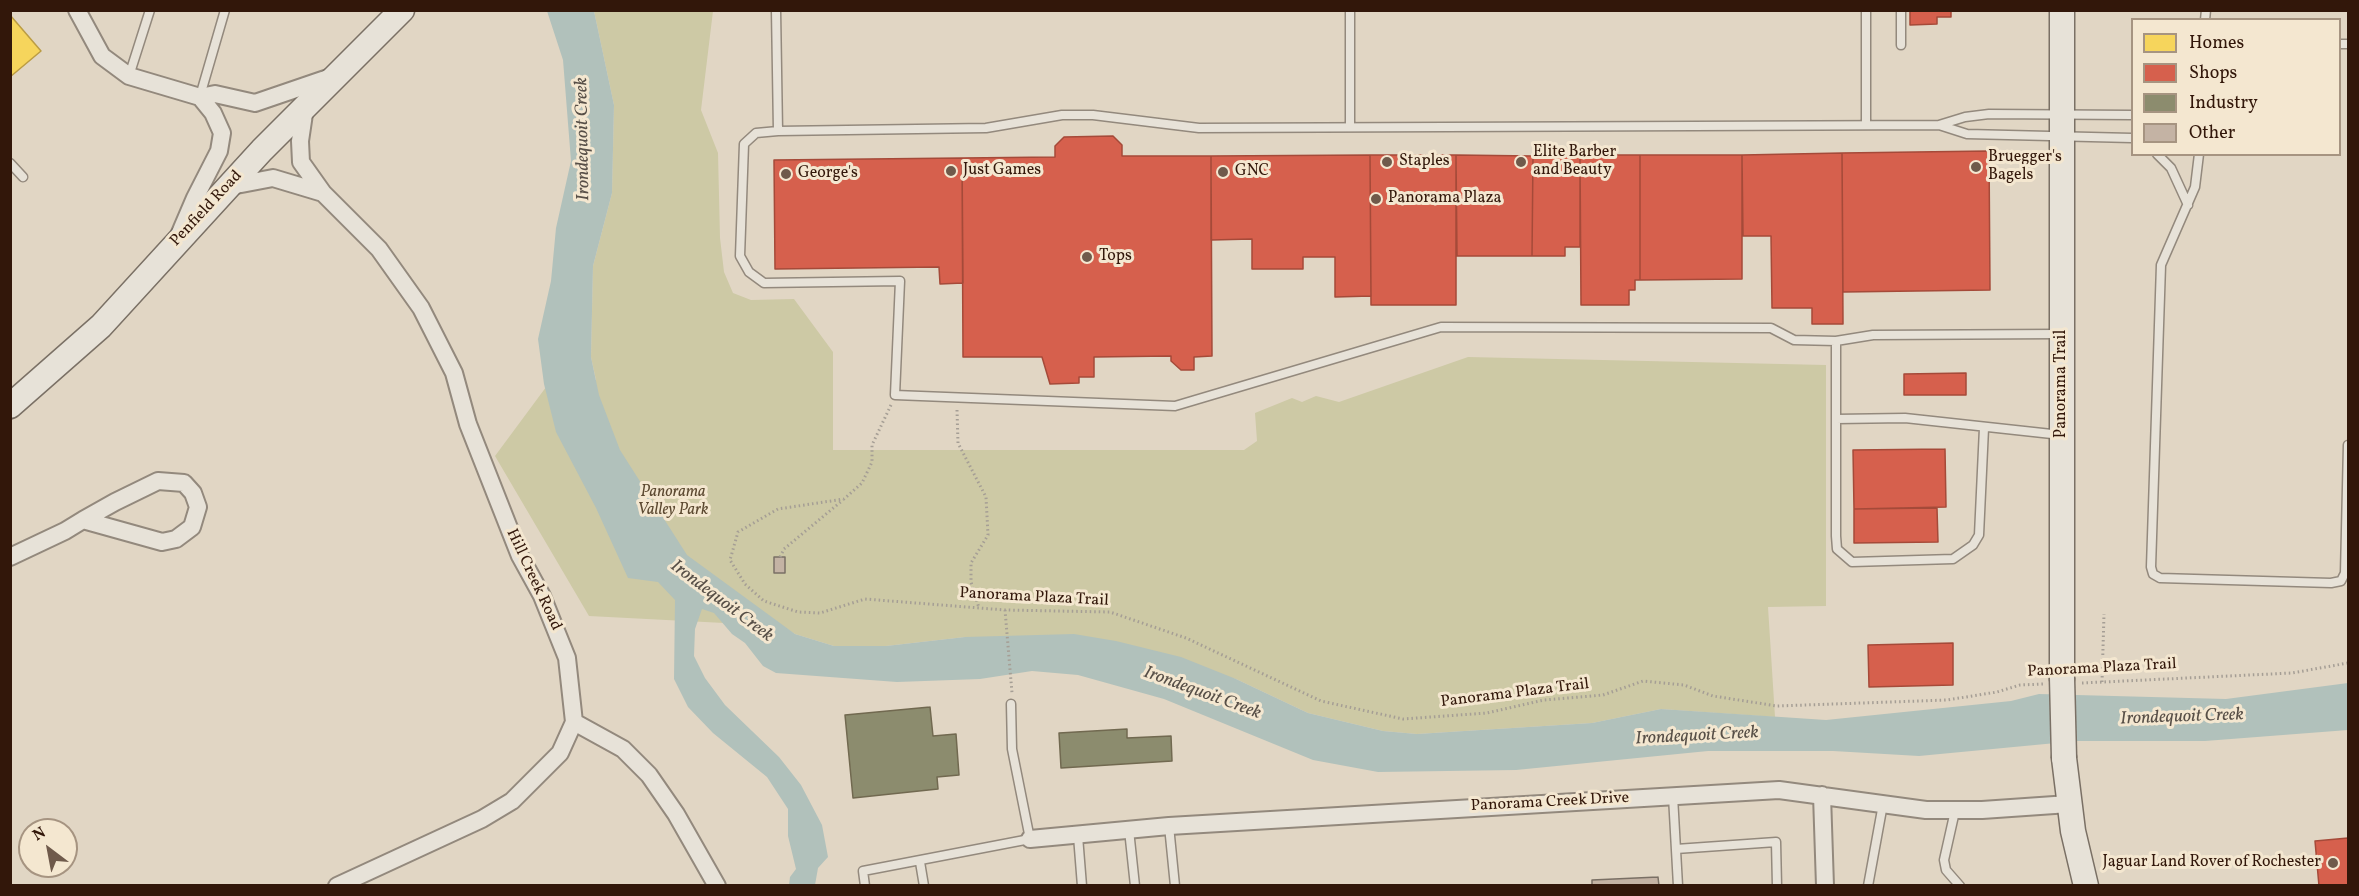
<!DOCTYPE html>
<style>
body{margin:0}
#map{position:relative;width:2359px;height:896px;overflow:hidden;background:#e1d6c4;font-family:Vollkorn,serif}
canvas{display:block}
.frame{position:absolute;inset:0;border:12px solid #32170a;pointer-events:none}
.legend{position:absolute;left:2131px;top:18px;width:210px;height:138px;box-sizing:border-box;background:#f4e7d0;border:2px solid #a69481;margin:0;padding:8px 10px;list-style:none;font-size:18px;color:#32170a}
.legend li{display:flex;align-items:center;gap:12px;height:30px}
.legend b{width:30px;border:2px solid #a69481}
.north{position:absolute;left:18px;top:818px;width:60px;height:60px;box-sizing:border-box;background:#f4e7d0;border:2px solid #a69481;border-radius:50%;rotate:328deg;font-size:16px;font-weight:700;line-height:24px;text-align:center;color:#32170a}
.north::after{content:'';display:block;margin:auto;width:21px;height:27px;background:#6f5a4b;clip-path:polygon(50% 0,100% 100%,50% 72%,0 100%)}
</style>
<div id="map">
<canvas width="2359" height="896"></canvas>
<div class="frame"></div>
<ul class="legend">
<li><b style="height:16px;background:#f6d55c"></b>Homes</li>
<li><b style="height:16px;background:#d6604d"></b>Shops</li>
<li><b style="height:16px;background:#8c8c6e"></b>Industry</li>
<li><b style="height:16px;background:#c4b3a4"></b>Other</li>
</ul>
<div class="north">N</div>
</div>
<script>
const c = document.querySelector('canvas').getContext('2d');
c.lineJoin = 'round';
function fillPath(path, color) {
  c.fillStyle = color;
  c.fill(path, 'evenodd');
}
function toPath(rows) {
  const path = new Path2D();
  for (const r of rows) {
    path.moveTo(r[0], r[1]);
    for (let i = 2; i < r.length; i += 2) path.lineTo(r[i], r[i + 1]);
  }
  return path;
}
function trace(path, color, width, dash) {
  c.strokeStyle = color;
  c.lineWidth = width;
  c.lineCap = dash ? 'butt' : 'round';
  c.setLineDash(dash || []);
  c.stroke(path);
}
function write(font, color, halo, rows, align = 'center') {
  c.font = font + ' Vollkorn,serif';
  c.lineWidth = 6;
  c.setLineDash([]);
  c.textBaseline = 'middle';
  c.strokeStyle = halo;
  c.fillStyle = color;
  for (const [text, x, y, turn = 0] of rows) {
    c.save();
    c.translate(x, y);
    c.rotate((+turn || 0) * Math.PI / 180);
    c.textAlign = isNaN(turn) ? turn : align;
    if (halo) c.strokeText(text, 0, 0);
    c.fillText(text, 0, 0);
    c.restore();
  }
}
const green = toPath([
 [594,11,713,11,701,110,718,153,720,238,724,272,733,293,751,300,794,299,833,352,833,450,1244,450,1257,441,1255,413,1292,398,1302,402,1316,396,1339,402,1468,357,1826,365,1826,606,1768,607,1775,717,1661,709,1592,723,1417,734,1383,731,1308,713,1236,679,1003,637,965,637,886,646,834,646,795,634,782,626,589,616,495,456,552,379,596,380,591,357,593,266,612,193,614,105]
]);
const water = toPath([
 [547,11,594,11,614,105,612,193,593,266,591,357,599,395,620,450,687,555,795,634,834,646,886,646,965,637,1074,634,1116,641,1181,657,1236,679,1308,713,1383,731,1417,734,1592,723,1661,709,1826,720,2011,701,2039,694,2226,699,2348,683,2348,730,2205,741,2077,741,1919,756,1833,751,1708,751,1516,770,1378,772,1313,760,1164,699,1078,675,1032,671,980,679,897,682,776,673,763,666,745,643,732,634,714,613,702,609,695,629,694,656,705,678,725,705,779,757,801,785,822,825,828,857,818,868,815,885,789,885,790,877,796,869,788,836,788,809,767,777,713,733,688,707,674,679,675,600,658,582,628,578,596,508,556,432,544,384,538,339,551,281,556,228,571,161,563,60]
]);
const homes = toPath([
 [10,15,41,51,10,77,10,15]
]);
const shops = toPath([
 [1910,10,1951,10,1951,17,1937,17,1937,24,1910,25,1910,10],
 [1113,136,1122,145,1122,156,1211,156,1212,356,1194,357,1194,370,1181,370,1171,361,1171,356,1094,357,1094,377,1079,377,1079,383,1050,384,1042,357,963,357,962,158,1055,157,1055,146,1064,137,1113,136],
 [1989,151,1990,290,1843,292,1842,153,1989,151],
 [1842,153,1843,324,1812,324,1812,308,1772,308,1771,236,1743,236,1742,155,1842,153],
 [1370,155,1371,296,1335,297,1335,257,1303,257,1303,269,1252,269,1252,239,1211,240,1211,156,1370,155],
 [1370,155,1456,155,1456,305,1371,305,1370,155],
 [1456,155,1533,156,1532,256,1457,256,1456,155],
 [1580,155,1580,247,1565,247,1565,256,1532,256,1533,156,1580,155],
 [1580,155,1640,155,1640,280,1635,280,1635,290,1629,290,1629,305,1581,305,1580,155],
 [1640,155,1742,155,1742,279,1640,280,1640,155],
 [962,158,963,283,940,284,939,267,775,269,774,160,962,158],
 [1966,373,1966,395,1904,395,1904,374,1966,373],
 [1945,449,1946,507,1854,509,1853,450,1945,449],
 [1937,508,1938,542,1854,543,1854,509,1937,508],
 [1953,643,1953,685,1869,687,1868,645,1953,643],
 [2348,838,2348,886,2319,886,2315,841,2348,838]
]);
const industry = toPath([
 [930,707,933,736,956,734,959,775,937,777,938,789,853,798,845,715,930,707],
 [1127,729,1127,738,1171,736,1172,761,1061,768,1059,733,1127,729]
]);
const building = toPath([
 [774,557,785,557,785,573,774,573,774,557],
 [1658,877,1659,886,1592,886,1592,880,1658,877]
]);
const path = toPath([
 [891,405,872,445,872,462,862,483,844,499,778,509,738,532,730,560,745,584,764,601,798,612,820,613,865,599,1005,610,1110,612,1186,638,1321,701,1403,719,1487,713,1544,700,1603,695,1643,681,1684,685,1713,696,1777,706,1947,700,1997,692,2020,685,2043,684],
 [957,410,958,443,986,497,988,535,971,563,971,582,979,608],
 [780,557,784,549,843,500],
 [1005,610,1012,693],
 [2102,682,2104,614],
 [2082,683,2292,673,2348,663]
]);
const service = toPath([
 [776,10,778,131],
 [1350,10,1350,127],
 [1901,10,1901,45],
 [2205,20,2206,10],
 [2340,44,2348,44],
 [129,76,150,10],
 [200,96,225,10],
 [1866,125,1866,10],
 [1939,125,1965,117,1989,114,2132,115],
 [2157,154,2171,168,2188,205],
 [2199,154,2195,187,2161,265,2151,567,2153,574,2160,578,2331,583,2341,581,2345,573,2348,445],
 [10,163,23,177],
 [2059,334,1873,335,1836,341,1794,340,1771,328,1441,327,1175,406,895,395,900,281,764,283,749,272,740,256,744,144,756,133,778,131,986,128,1062,115,1093,115,1199,128,1939,125,1967,134,2132,138],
 [1836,341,1836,536,1837,549,1852,562,1953,559,1973,545,1979,535,1984,428],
 [1836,419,1905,418,2061,435],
 [1673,796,1678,886],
 [1955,811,1944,860,1946,870,1960,886],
 [1169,826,1175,886],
 [1129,830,1135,886],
 [1078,836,1082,886],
 [1676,849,1776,842,1777,886],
 [920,862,924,886],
 [865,886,863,871,1030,839,1012,749,1011,704],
 [1868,886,1883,804]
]);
const minor = toPath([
 [77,10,102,56,129,76,200,97,215,94,255,103,331,77],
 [305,107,300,141,301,162,323,193,379,249,421,308,454,373,468,424,520,556,542,596,567,658,574,722,560,753,512,801,482,819,337,886],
 [231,186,273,178,323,193],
 [180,233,195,198,219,151,222,133,213,113,200,97],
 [10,557,65,531,83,520,115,502,158,481,184,483,193,493,198,507,192,527,176,539,162,542,83,520],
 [574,722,623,749,649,775,676,814,717,886],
 [1822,795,1825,886],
 [1030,839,1169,826,1779,790,1926,810,1982,810,2069,804]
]);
const secondary = toPath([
 [10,406,101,326,262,150,402,10],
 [2062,678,2062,10],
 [2064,758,2073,831,2086,886]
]);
const secondaryBridge = toPath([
 [2062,678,2064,758]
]);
const markers = [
 [1387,162,6,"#6f5a4b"],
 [1521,162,6,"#6f5a4b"],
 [1976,167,6,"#6f5a4b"],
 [951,171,6,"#6f5a4b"],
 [1223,172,6,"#6f5a4b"],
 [786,174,6,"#6f5a4b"],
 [1376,199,6,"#6f5a4b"],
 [1087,257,6,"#6f5a4b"],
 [2333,863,6,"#6f5a4b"]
];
const poiNames = [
 ["Elite Barber",1533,153],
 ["and Beauty",1533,171],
 ["Bruegger's",1988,158],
 ["Bagels",1988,176],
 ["Staples",1399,162],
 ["Just Games",963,171],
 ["GNC",1235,172],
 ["George's",798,174],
 ["Panorama Plaza",1388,199],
 ["Tops",1099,257],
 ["Jaguar Land Rover of Rochester",2321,863,"right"]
];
const streetNames = [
 ["Penfield Road",207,209,-47],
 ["Panorama Trail",2062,384,-90],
 ["Hill Creek Road",533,580,65],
 ["Panorama Plaza Trail",1034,598,3],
 ["Panorama Plaza Trail",2102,669,-3],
 ["Panorama Plaza Trail",1515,694,-7],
 ["Panorama Creek Drive",1550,803,-3]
];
const parkNames = [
 ["Panorama",673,493],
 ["Valley Park",673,511]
];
const waterNames = [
 ["Irondequoit Creek",584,139,-91],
 ["Irondequoit Creek",721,602,37],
 ["Irondequoit Creek",1202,694,20],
 ["Irondequoit Creek",2182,718,-2],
 ["Irondequoit Creek",1697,737,-3]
];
fillPath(green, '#cdc9a5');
fillPath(water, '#b1c1bb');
fillPath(homes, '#f6d55c');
trace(homes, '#bb9c43', 1.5);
fillPath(shops, '#d6604d');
trace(shops, '#a54a39', 1.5);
fillPath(industry, '#8c8c6e');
trace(industry, '#716950', 1.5);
fillPath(building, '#c4b3a4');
trace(building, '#7a7065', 1.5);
trace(service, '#93897d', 11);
trace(minor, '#93897d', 20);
trace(secondary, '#7a7065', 27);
trace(path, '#a59e95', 3, [1.5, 3]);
trace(service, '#e7e2d8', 8);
trace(minor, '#e7e2d8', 16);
trace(secondary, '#e7e2d8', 24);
trace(secondaryBridge, '#7a7065', 27, []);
trace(secondaryBridge, '#e7e2d8', 24);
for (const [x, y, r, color] of markers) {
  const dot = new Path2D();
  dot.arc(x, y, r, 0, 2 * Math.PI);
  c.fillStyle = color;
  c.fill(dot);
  trace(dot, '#f4e7d0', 2);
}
write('16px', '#32170a', '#f4e7d0', poiNames, 'left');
write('16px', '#32170a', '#f4e7d0', streetNames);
write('italic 16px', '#5c4931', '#f4e7d0', parkNames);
write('italic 18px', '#574f47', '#f4e7d0', waterNames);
</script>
